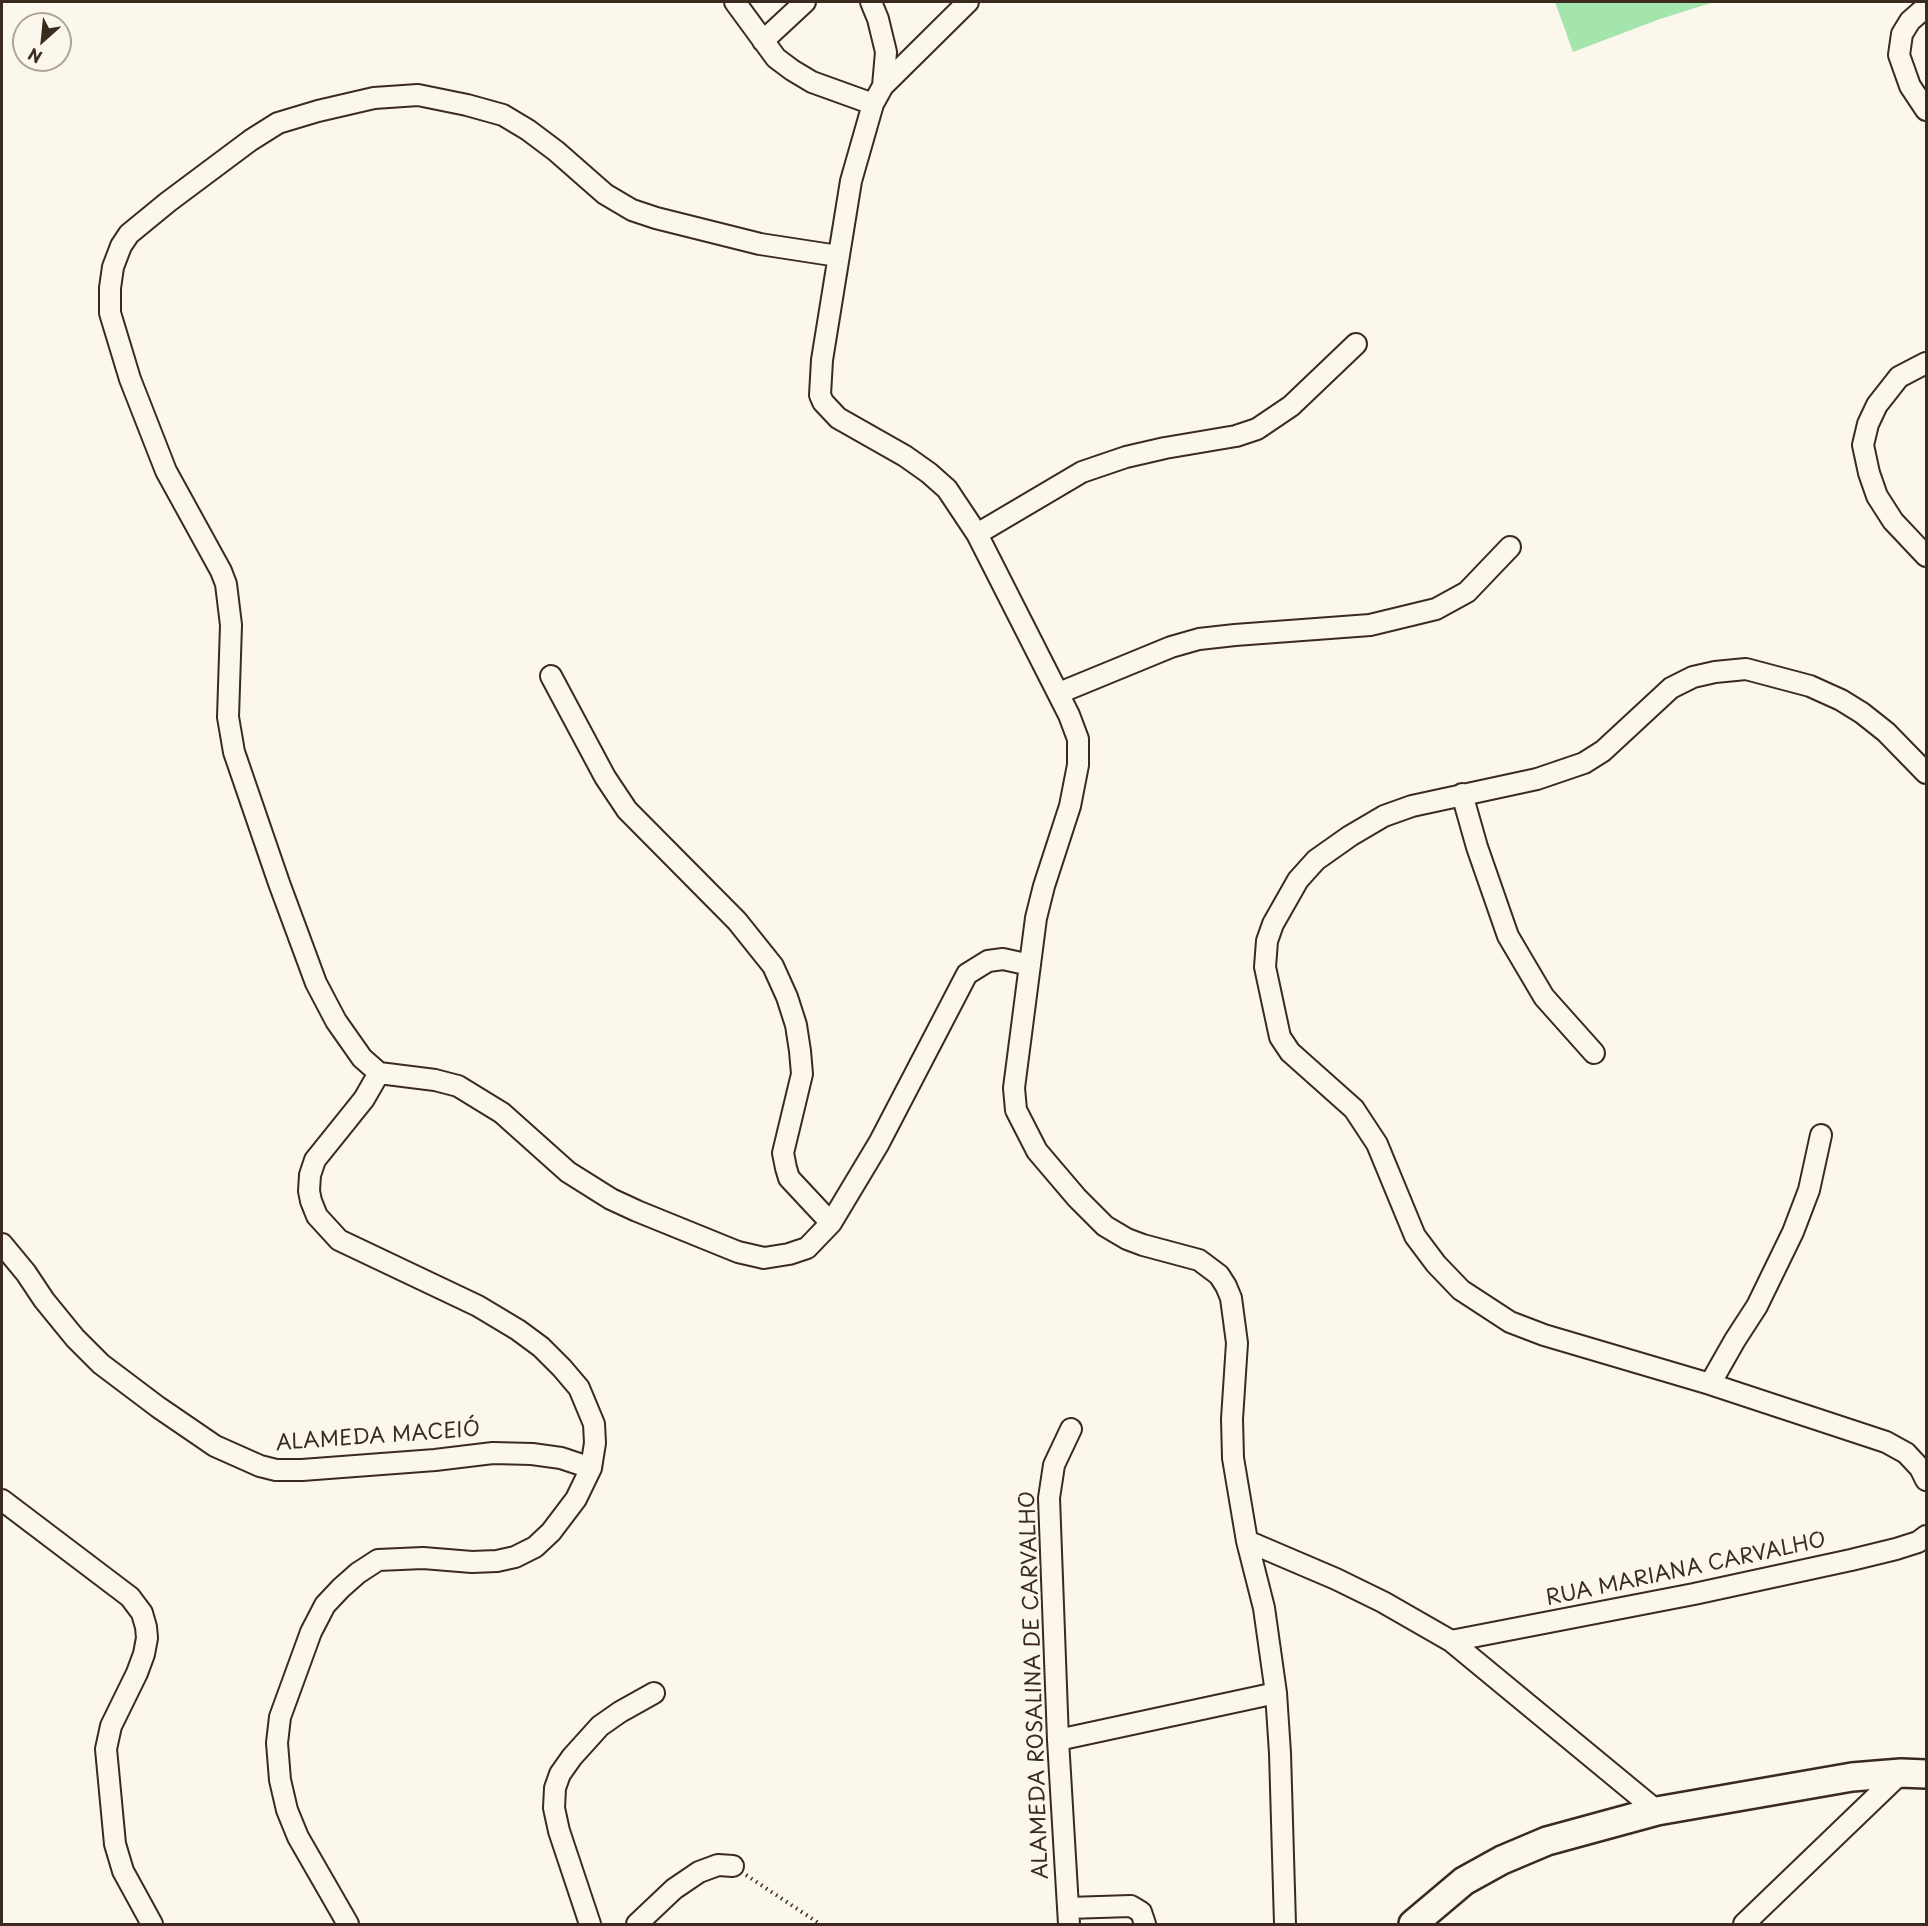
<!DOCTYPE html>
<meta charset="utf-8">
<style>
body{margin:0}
#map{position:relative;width:1928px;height:1926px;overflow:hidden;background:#fbf7ec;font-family:"Playpen Sans",sans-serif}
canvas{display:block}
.frame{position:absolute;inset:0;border:3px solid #3b2a1e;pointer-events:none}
.north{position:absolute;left:12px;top:12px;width:60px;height:60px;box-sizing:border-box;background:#fbf7ec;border:2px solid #aea59a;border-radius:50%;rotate:207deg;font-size:16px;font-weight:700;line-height:24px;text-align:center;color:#3b2a1e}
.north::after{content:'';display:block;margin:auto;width:21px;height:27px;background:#3b2a1e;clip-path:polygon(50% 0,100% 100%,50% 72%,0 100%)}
</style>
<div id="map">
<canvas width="1928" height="1926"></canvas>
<div class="frame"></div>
<div class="north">N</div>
</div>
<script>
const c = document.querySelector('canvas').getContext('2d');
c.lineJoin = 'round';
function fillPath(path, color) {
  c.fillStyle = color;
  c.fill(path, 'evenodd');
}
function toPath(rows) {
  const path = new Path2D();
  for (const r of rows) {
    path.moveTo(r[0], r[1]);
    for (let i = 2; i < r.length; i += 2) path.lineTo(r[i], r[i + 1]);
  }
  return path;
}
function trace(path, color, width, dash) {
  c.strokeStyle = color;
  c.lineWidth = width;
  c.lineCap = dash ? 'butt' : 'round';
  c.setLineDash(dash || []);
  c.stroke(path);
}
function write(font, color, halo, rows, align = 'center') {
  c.font = font + ' "Playpen Sans",sans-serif';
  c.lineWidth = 4.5;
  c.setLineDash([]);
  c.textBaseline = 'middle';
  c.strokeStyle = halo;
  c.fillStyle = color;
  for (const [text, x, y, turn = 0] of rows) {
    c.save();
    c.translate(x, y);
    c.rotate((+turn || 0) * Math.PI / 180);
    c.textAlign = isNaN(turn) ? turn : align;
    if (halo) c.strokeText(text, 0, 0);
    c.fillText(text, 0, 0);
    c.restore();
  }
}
const green = toPath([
 [1555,2,1714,2,1660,19,1573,52]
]);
const path = toPath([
 [746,1875,820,1924]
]);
const street = toPath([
 [735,2,776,58,792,70,812,82,873,104],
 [871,2,878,19,886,52,883,86],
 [968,2,883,86,873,104,851,181,822,360,820,395,823,402,838,418,905,456,929,473,947,489,977,534,1069,715,1078,739,1078,765,1070,806,1044,886,1036,918,1014,1088,1016,1110,1037,1151,1077,1198,1105,1226,1127,1239,1143,1245,1199,1260,1219,1275,1226,1286,1231,1298,1237,1343,1232,1419,1233,1458,1247,1541,1264,1608,1276,1693,1280,1753,1285,1924],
 [1926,7,1910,21,1902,34,1899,55,1910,86,1926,110],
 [763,41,805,2],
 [1926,363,1899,377,1877,405,1868,424,1863,445,1869,473,1877,496,1893,521,1926,556],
 [977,534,1082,472,1126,457,1165,448,1236,436,1257,429,1291,406,1356,344],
 [551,676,605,777,627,810,737,921,773,966,787,997,796,1025,800,1051,802,1074,783,1153,786,1168,789,1178,831,1223],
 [1059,693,1171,647,1199,639,1235,635,1370,625,1436,609,1467,592,1510,547],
 [1926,773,1886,732,1862,713,1841,700,1810,686,1746,669,1715,672,1693,677,1671,688,1603,751,1584,763,1537,779,1412,806,1384,816,1350,836,1316,860,1298,880,1273,924,1267,941,1265,967,1280,1037,1290,1052,1354,1109,1377,1144,1415,1236,1436,1264,1461,1290,1510,1322,1544,1335,1710,1384,1886,1442,1906,1453,1920,1468,1926,1480],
 [1462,794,1477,847,1508,936,1544,997,1594,1053],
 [379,1073,362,1058,336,1021,316,983,279,883,234,752,228,717,231,625,226,584,221,571,166,471,130,379,110,313,110,288,113,267,121,246,129,234,168,202,251,140,278,123,318,111,374,98,418,95,467,105,503,115,528,130,556,151,605,194,632,210,656,218,760,244,838,256],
 [379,1073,435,1080,458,1086,502,1113,568,1172,611,1199,637,1211,738,1252,764,1258,789,1254,807,1248,831,1223,879,1143,967,974,988,961,1003,959,1030,965],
 [2,1244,26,1273,44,1300,75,1338,101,1364,158,1407,215,1446,260,1466,276,1470,302,1470,435,1460,493,1453,532,1454,561,1458,591,1468],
 [1710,1384,1735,1340,1757,1306,1793,1232,1809,1190,1821,1135],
 [2,1500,130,1597,142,1613,146,1627,147,1638,144,1654,137,1673,111,1726,106,1749,115,1844,123,1871,152,1924],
 [1247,1541,1336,1579,1383,1602,1451,1641,1657,1811],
 [1451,1641,1694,1594,1851,1560,1896,1549,1918,1542,1926,1536],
 [1058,1740,1276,1693],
 [1068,1908,1131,1906,1141,1912,1145,1924],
 [348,1924,298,1837,287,1810,280,1780,277,1743,280,1717,311,1632,325,1605,341,1588,358,1573,378,1560,423,1558,472,1562,497,1561,515,1557,535,1547,551,1532,576,1499,591,1468,595,1443,594,1424,579,1388,562,1368,541,1347,518,1330,478,1306,339,1240,317,1216,311,1201,309,1191,310,1175,315,1160,364,1099,379,1073],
 [590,1924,559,1831,554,1808,555,1788,560,1774,572,1757,600,1726,620,1712,654,1693],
 [637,1924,674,1889,699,1872,718,1865,733,1866],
 [1069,1924,1058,1740,1049,1498,1054,1465,1071,1429],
 [1744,1924,1901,1773]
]);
const secondary = toPath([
 [1413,1924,1464,1881,1502,1860,1547,1841,1657,1811,1852,1777,1901,1773,1926,1774]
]);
const streetNames = [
 ["ALAMEDA MACEIÓ",378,1437,-4],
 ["RUA MARIANA CARVALHO",1686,1570,-12],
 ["ALAMEDA ROSALINA DE CARVALHO",1035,1685,-92]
];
fillPath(green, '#a4e5ae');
trace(street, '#3b2a1e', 24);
trace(secondary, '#3b2a1e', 32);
trace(path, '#3b2a1e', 4, [1.5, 4.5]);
trace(street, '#fbf7ec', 20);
trace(secondary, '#fbf7ec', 27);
write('21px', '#3b2a1e', '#fbf7ec', streetNames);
</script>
